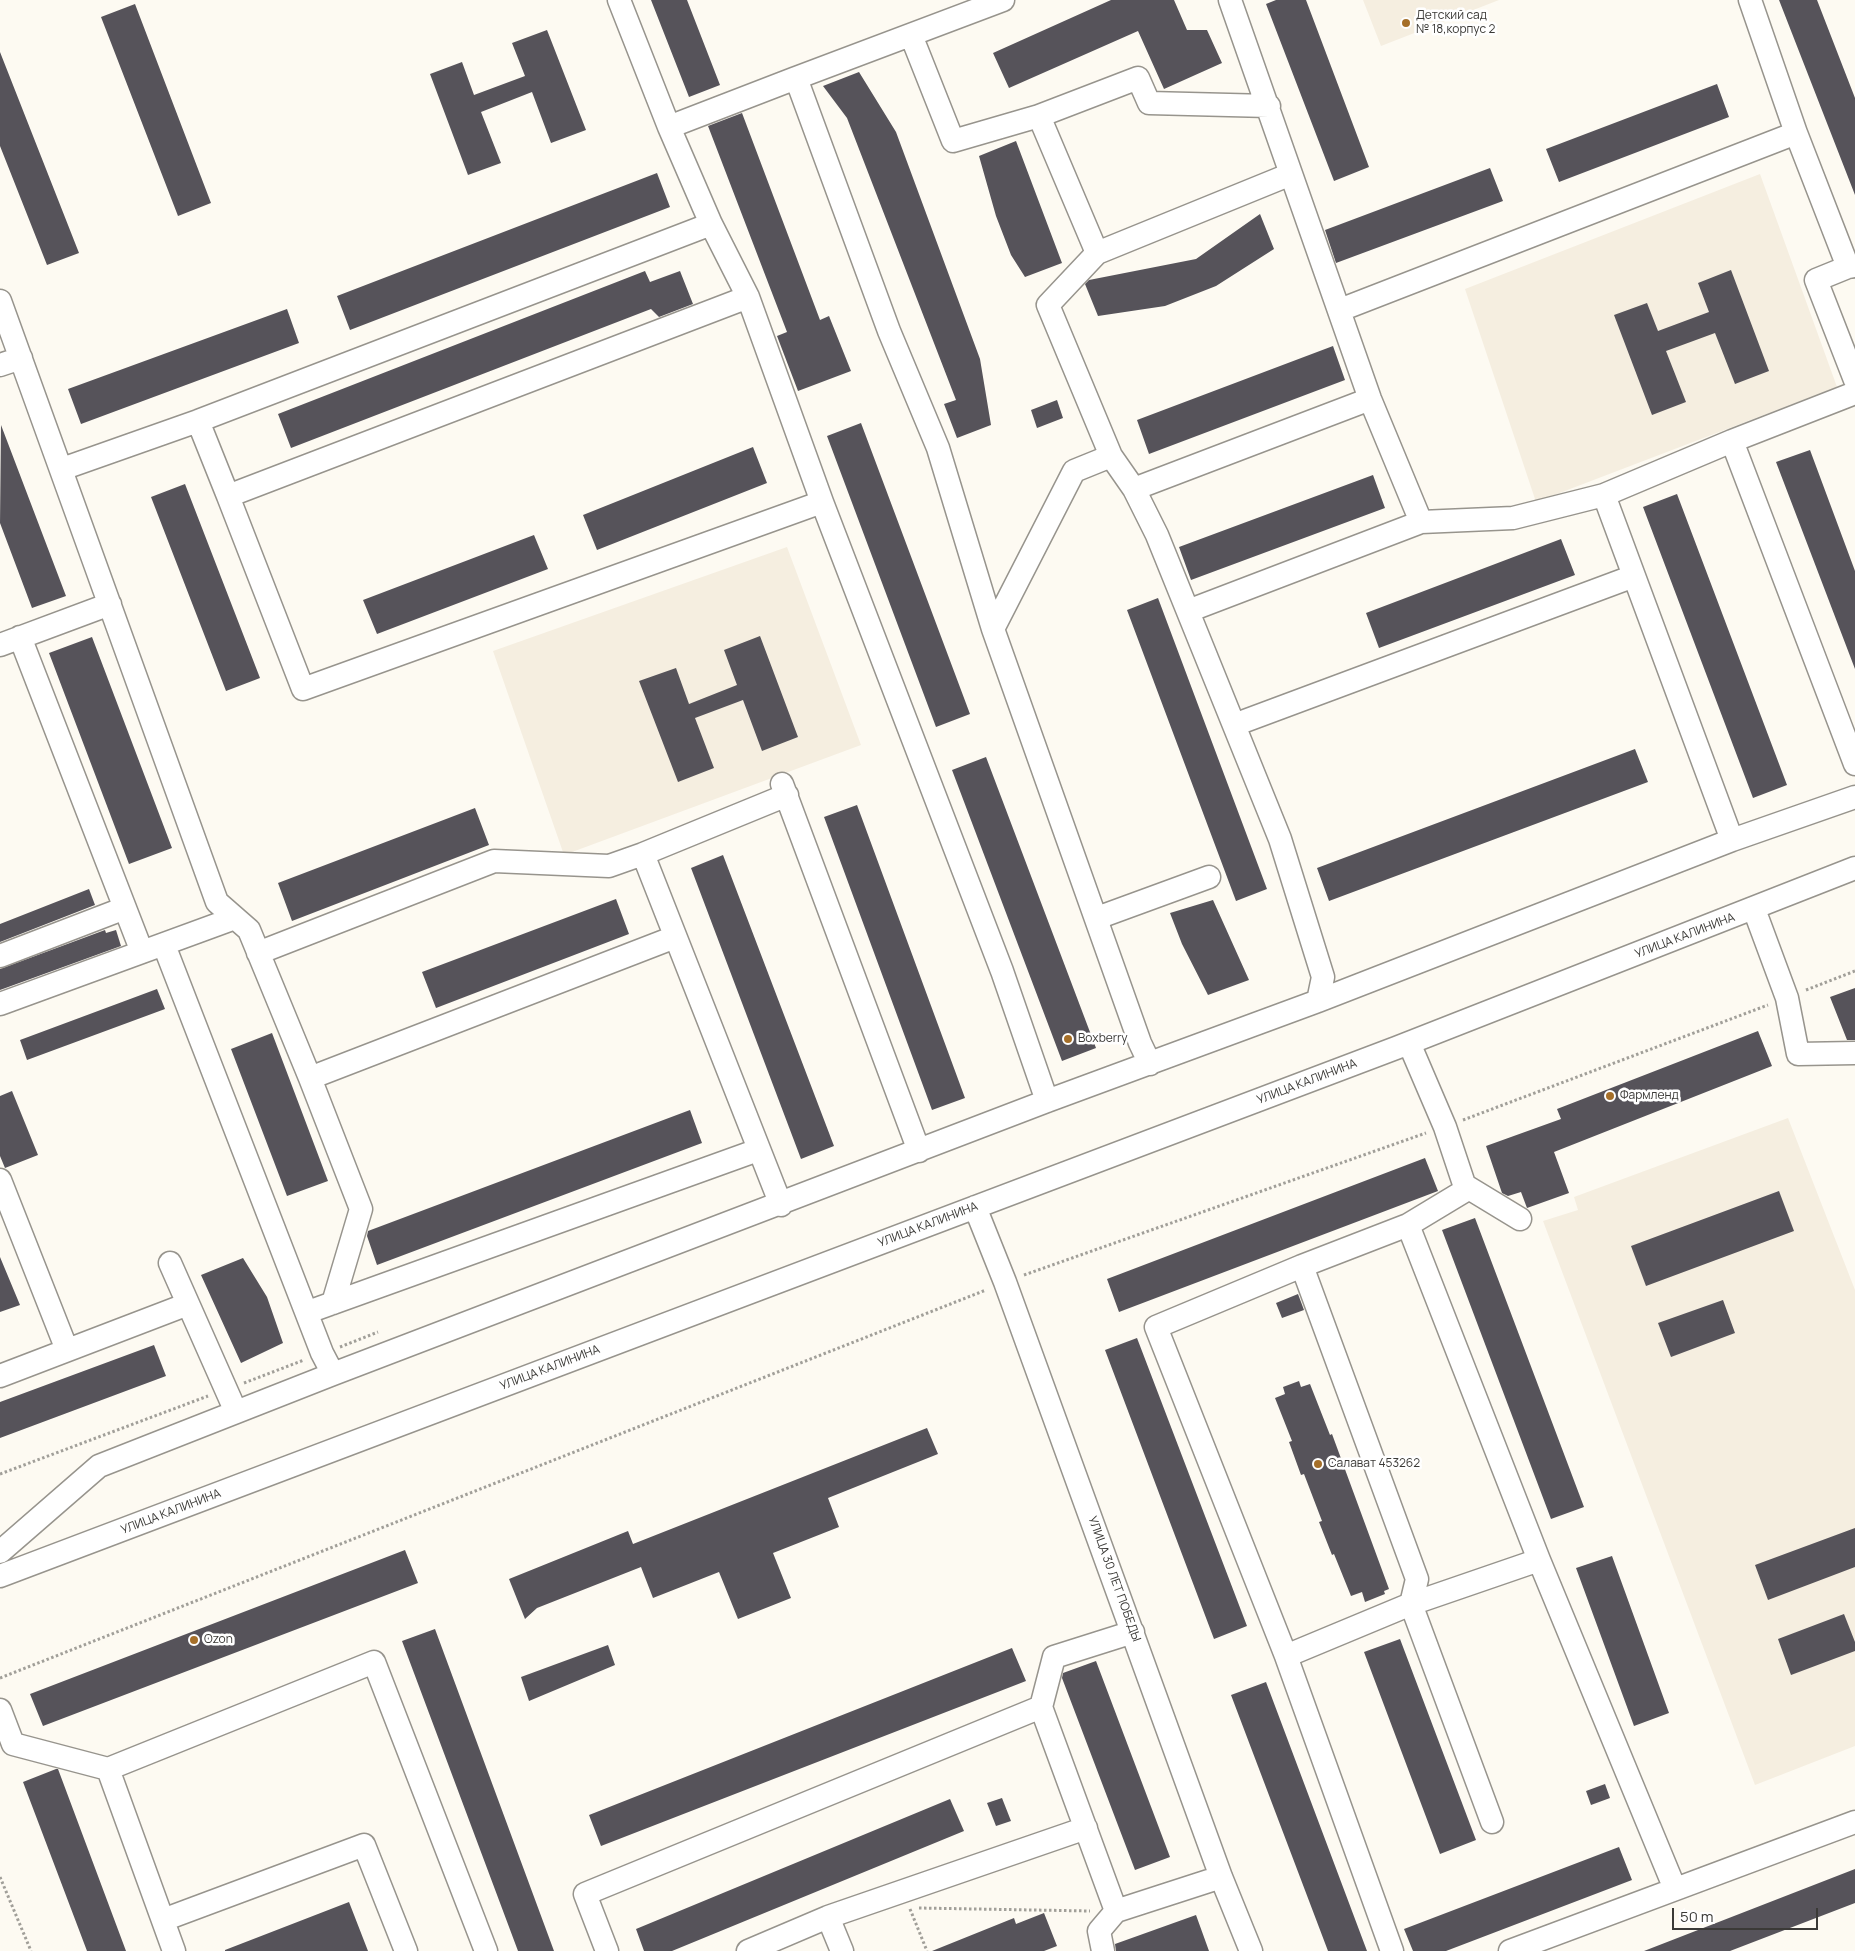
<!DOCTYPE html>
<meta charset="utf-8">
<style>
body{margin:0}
#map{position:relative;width:1855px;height:1951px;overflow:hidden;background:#fdfaf2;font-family:Manrope,sans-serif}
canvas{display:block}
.scale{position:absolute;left:1672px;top:1908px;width:146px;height:22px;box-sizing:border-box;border:2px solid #3b3a37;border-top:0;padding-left:6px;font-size:15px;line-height:18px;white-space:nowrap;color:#3b3a37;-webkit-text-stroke:4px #fff;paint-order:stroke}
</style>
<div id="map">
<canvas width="1855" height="1951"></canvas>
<div class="scale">50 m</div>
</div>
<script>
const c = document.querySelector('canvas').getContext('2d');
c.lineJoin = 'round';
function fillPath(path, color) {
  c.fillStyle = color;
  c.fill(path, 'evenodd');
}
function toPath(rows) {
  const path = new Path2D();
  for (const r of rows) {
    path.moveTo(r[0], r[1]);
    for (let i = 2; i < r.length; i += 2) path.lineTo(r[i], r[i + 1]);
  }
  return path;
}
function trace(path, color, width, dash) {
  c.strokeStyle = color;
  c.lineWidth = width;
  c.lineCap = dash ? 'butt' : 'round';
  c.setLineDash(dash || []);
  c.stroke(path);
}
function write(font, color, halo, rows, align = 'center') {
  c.font = font + ' Manrope,sans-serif';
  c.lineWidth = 5;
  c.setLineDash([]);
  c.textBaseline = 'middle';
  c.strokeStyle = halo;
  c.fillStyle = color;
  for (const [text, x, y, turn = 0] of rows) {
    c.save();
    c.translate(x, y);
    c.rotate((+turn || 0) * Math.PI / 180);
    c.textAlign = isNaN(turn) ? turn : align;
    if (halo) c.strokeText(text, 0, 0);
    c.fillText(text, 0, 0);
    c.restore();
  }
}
const built = toPath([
 [1363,0,1499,0,1381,46],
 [1760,174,1837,387,1536,502,1465,289],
 [787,547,861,745,564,855,493,651],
 [1788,1118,1855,1290,1855,1746,1755,1785,1543,1221,1578,1210,1574,1197]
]);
const building = toPath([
 [651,0,687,0,720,85,689,97],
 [1111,0,1174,0,1187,30,1207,30,1222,63,1164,89,1138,31,1009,88,993,53],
 [1276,0,1306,0,1369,167,1334,181,1266,4],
 [1779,0,1817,0,1855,98,1855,195],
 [135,4,211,203,178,216,101,17],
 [547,30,586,130,551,143,532,92,481,112,501,163,468,175,430,74,462,62,474,95,525,76,512,43],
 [0,52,79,253,47,265,0,146],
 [859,72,896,132,980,359,991,425,957,438,944,404,956,400,847,118,823,86],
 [1717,84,1729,117,1559,182,1546,149],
 [742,113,820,320,829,316,851,371,798,391,777,336,787,332,708,126],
 [1016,141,1062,263,1025,277,1011,255,996,216,979,156],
 [1490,168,1503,201,1336,263,1325,230],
 [657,173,670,207,350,330,337,296],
 [1260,214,1274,249,1216,286,1165,306,1098,316,1085,284,1089,280,1196,259],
 [1731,270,1769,371,1735,384,1715,333,1666,351,1686,402,1652,415,1614,315,1647,303,1658,331,1709,312,1698,283],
 [645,271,650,282,680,271,693,304,659,317,651,309,291,448,278,414],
 [287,309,299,343,81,424,68,389],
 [1333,346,1345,380,1149,454,1137,420],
 [1057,400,1063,418,1037,428,1031,410],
 [861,423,970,714,936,727,827,436],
 [1,425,66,596,32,608,0,523],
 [753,447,767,483,597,550,583,515],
 [1810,450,1855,571,1855,669,1776,462],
 [1373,475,1385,508,1191,580,1179,547],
 [185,484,260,678,226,691,151,497],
 [1677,494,1787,785,1753,798,1643,507],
 [534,535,548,569,377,634,363,600],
 [1561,539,1575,575,1379,648,1366,613],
 [1158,598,1267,889,1236,901,1127,610],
 [760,636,798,737,762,751,743,700,695,718,714,768,678,782,639,681,676,668,689,704,737,685,724,650],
 [92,637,172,848,129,864,49,653],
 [1635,749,1648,782,1329,901,1317,868],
 [986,757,1096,1048,1062,1061,952,770],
 [857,805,965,1098,932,1110,824,817],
 [475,808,489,845,292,921,278,883],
 [723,855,834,1146,801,1159,691,868],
 [89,889,95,905,0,942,0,924],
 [616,899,629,934,436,1008,422,972],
 [1213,900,1249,980,1208,995,1182,944,1170,913],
 [105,930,106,933,116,930,121,946,0,990,0,969],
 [1855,988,1855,1040,1847,1040,1830,997],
 [157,989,165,1009,27,1060,20,1040],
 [1758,1031,1772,1066,1554,1152,1569,1193,1527,1208,1521,1192,1508,1196,1502,1193,1486,1146,1561,1119,1557,1109],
 [272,1033,328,1181,287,1196,231,1049],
 [12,1091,38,1155,5,1168,0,1156,0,1096],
 [690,1110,702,1143,377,1265,367,1236,368,1231],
 [1425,1158,1438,1191,1119,1312,1107,1279],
 [1779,1191,1794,1231,1646,1286,1631,1246],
 [1475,1218,1584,1507,1551,1519,1442,1230],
 [0,1257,20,1305,0,1312],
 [243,1258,267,1297,283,1343,241,1363,201,1275],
 [1298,1294,1304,1310,1282,1318,1276,1303],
 [1723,1300,1735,1333,1671,1357,1658,1323],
 [1137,1338,1247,1626,1214,1639,1105,1350],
 [154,1345,166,1376,0,1438,0,1402],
 [1299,1381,1301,1387,1310,1384,1330,1435,1332,1434,1389,1589,1384,1591,1385,1594,1365,1602,1362,1592,1351,1596,1334,1554,1332,1555,1319,1522,1322,1521,1304,1474,1301,1475,1289,1442,1292,1441,1275,1398,1285,1394,1283,1387],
 [927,1428,938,1454,828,1498,839,1527,773,1553,791,1598,738,1619,719,1572,653,1598,641,1567,537,1608,525,1619,509,1579,628,1531,633,1544],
 [1855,1528,1855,1567,1768,1600,1755,1565],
 [405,1550,418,1583,43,1726,30,1694],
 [1612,1556,1669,1713,1634,1726,1576,1568],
 [1844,1614,1855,1642,1855,1651,1791,1675,1778,1639],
 [435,1629,554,1951,518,1951,402,1641],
 [1400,1639,1476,1840,1440,1854,1364,1652],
 [608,1645,615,1665,529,1701,521,1677],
 [1012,1648,1026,1681,601,1846,589,1815],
 [1096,1661,1170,1857,1135,1870,1062,1678,1063,1673],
 [1266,1682,1367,1951,1328,1951,1231,1695],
 [56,1769,58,1769,126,1951,87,1951,23,1782],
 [1605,1784,1610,1798,1591,1805,1586,1791],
 [1002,1798,1011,1821,996,1826,987,1803],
 [950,1799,964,1831,672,1951,644,1951,636,1929],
 [1619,1847,1632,1880,1446,1951,1413,1951,1404,1929],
 [1855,1869,1855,1903,1730,1951,1644,1951],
 [349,1902,368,1951,225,1951,225,1950],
 [1044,1913,1057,1946,1044,1951,932,1951,1014,1918,1016,1924],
 [1196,1915,1209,1951,1116,1951,1115,1944]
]);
const path = toPath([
 [1806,990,1855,971],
 [1463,1120,1768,1005],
 [1024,1275,1426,1133],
 [340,1347,378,1332],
 [244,1383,304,1360],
 [0,1474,208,1396],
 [0,1678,986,1290],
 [0,1877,31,1951],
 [919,1908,1090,1911],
 [910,1909,927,1951]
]);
const minor = toPath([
 [619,0,669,127,711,224,748,297,822,502,1002,971,1047,1101],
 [1230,0,1370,399,1421,522,1513,518,1604,495,1732,840],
 [1750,0,1796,133],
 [911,35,953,141,1039,116],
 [796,78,1003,0],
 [1269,106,1149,103,1138,78,1039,116,1097,253,1291,174],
 [669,127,796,78,889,331,938,448,993,629,1140,1043,1150,1064],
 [1097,253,1048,305,1111,456,1134,489,1370,399],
 [1848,267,1816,280,1855,380],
 [748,297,228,496,303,689,822,502],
 [0,301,217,902,249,930,310,1078,361,1209,333,1303],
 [1340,310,1796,133,1848,267,1855,266],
 [0,365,21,358],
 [198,421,228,496],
 [1732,441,1855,764],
 [62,469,198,421,711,224],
 [1134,489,1157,535,1280,839,1323,977,1318,1001],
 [1604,495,1732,441,1855,393],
 [1188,611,1421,522],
 [993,629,1074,471,1111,456],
 [20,637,142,952],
 [0,645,110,604],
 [1234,725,1634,576],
 [782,784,919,1151],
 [1754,909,1787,998,1798,1054,1855,1053],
 [1097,918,1209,877],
 [164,945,322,1353,333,1374],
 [258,953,494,861,609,866,643,854],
 [0,956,125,908],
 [0,1004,235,918],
 [1409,1043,1445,1127,1466,1190,1408,1225,1539,1560,1675,1889],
 [310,1078,675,937],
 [0,1180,67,1350],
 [1464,1185,1520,1219],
 [781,1205,643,854,787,795],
 [975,1207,1005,1282,1221,1877,1251,1951],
 [170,1263,236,1412],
 [1302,1266,1156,1327,1286,1656,1392,1951],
 [308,1312,758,1150],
 [0,1376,188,1304],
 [0,1552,99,1466,333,1374,1047,1101,1318,1001,1732,840,1855,797],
 [0,1576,1396,1048,1855,868],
 [1286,1656,1411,1604,1417,1579,1302,1266,1408,1225],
 [1041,1707,1054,1657,1133,1632],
 [0,1710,13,1744,108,1769],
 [1492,1822,1411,1604,1539,1560],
 [828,1917,842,1951],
 [163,1920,364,1845,406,1951],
 [174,1951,108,1769,374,1662,486,1951],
 [607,1951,585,1894,1041,1707,1116,1911,1221,1877],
 [748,1951,828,1917,1086,1828],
 [1103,1951,1099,1931,1116,1911],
 [1510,1951,1855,1822]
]);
const markers = [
 [1406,23,5,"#a56f29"],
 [1068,1039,5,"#a56f29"],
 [1610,1096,5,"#a56f29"],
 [1318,1464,5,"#a56f29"],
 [194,1640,5,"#a56f29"]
];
const poiNames = [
 ["Детский сад",1416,16],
 ["№ 18,корпус 2",1416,30],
 ["Boxberry",1078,1039],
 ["Фармленд",1620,1096],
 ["Салават 453262",1328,1464],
 ["Ozon",204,1640]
];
const streetNames = [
 ["УЛИЦА КАЛИНИНА",1685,936,-21],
 ["УЛИЦА КАЛИНИНА",1307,1082,-21],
 ["УЛИЦА КАЛИНИНА",928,1225,-21],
 ["УЛИЦА КАЛИНИНА",550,1368,-21],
 ["УЛИЦА КАЛИНИНА",171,1512,-21],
 ["УЛИЦА 30 ЛЕТ ПОБЕДЫ",1114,1579,70]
];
fillPath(built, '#f5eee0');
fillPath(building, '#56535a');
trace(minor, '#97948d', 25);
trace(path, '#a19f99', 3, [2.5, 2.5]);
trace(minor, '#fff', 22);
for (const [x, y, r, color] of markers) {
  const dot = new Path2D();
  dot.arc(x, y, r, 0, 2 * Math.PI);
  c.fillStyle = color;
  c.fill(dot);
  trace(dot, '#fff', 2);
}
write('12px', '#3b3a37', '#fff', poiNames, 'left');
write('12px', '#3b3a37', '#fff', streetNames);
</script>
